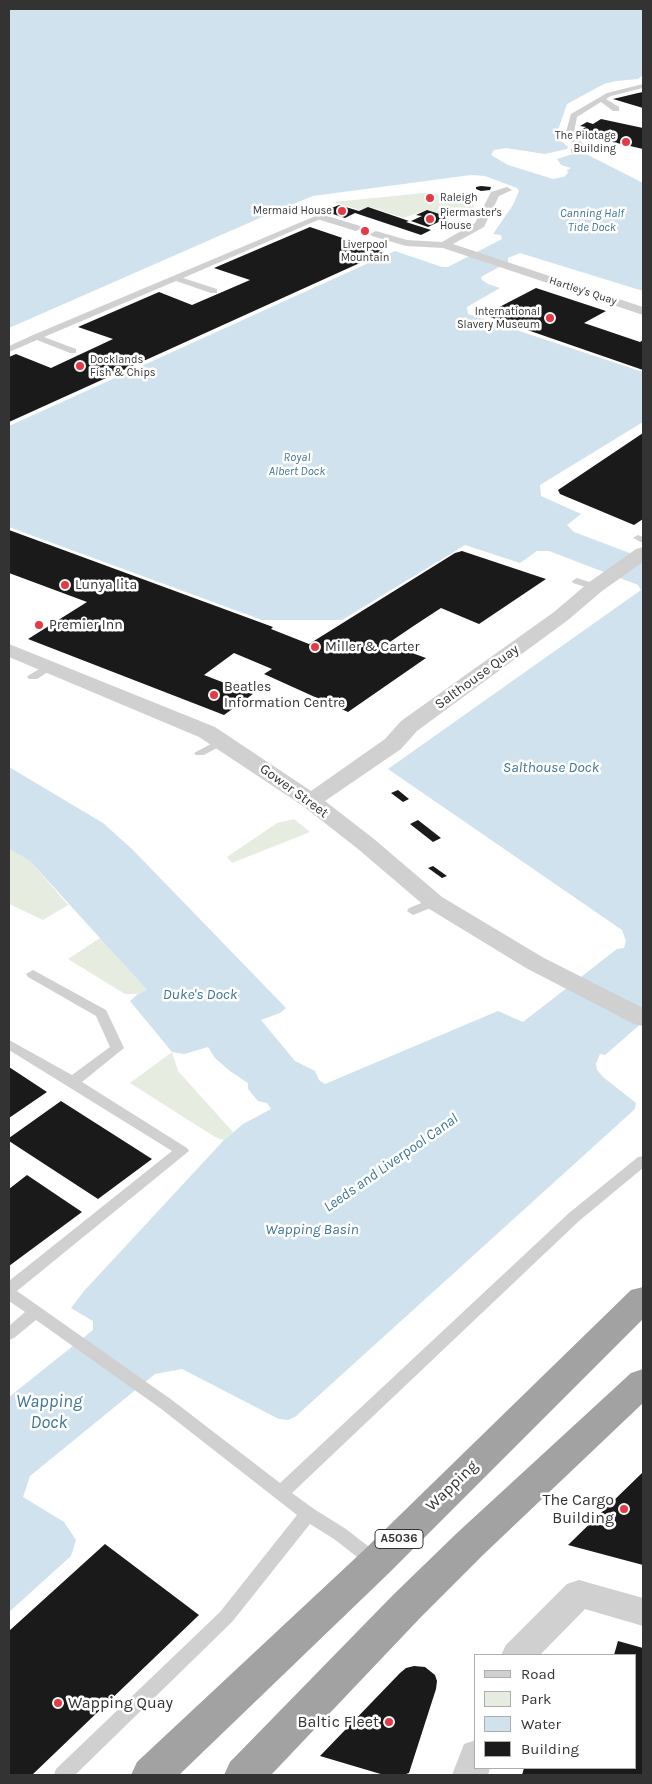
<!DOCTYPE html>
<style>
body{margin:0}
#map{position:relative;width:652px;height:1784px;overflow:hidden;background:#fff;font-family:Karla,sans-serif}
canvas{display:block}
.frame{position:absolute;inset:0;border:10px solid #333;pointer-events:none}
.legend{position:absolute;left:474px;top:1654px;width:162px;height:115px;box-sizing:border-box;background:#fff;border:1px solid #adadad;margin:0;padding:6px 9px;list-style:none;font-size:15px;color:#333}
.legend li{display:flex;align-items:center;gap:10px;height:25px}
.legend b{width:25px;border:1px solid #adadad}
</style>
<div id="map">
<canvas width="652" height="1784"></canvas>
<div class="frame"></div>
<ul class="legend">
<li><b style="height:6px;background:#d0d0d0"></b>Road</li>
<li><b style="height:14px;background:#e6ecdf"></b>Park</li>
<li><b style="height:14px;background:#cfe2ee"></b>Water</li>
<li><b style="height:14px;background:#1a1a1a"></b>Building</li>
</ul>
</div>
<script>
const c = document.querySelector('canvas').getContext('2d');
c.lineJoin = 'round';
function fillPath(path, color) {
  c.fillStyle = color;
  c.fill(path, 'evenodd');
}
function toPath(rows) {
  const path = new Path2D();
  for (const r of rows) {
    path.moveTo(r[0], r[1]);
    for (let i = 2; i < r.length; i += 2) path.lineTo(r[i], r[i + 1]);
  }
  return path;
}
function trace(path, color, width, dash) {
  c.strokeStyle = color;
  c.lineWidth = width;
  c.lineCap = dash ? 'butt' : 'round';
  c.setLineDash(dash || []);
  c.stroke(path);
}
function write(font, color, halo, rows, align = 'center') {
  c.font = font + ' Karla,sans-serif';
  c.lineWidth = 5;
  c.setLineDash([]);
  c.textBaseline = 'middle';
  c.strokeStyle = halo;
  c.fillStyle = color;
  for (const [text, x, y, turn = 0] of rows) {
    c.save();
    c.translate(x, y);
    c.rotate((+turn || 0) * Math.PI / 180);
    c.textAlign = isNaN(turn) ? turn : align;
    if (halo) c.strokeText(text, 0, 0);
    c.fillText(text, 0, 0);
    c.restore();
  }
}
const green = toPath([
 [424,193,450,194,473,202,474,207,470,213,454,208,438,213,426,210,404,218,370,207,359,210,334,202],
 [294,819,310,832,232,863,227,857,277,823],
 [9,849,30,861,68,905,43,920,9,904],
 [100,938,147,990,138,994,125,994,68,959],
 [172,1052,178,1071,233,1132,224,1140,215,1137,130,1083]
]);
const water = toPath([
 [9,9,643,9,643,75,638,79,616,81,604,84,567,104,556,136,568,147,567,149,545,154,506,148,494,150,491,155,508,165,553,179,564,177,568,173,567,170,571,168,561,165,557,159,573,154,586,154,643,183,643,291,520,253,508,258,508,262,481,277,482,280,488,284,500,288,467,307,468,314,643,372,643,422,540,485,541,496,581,514,567,525,574,532,643,558,643,1022,605,1055,600,1054,596,1064,597,1070,603,1077,636,1103,635,1109,295,1417,288,1420,279,1419,182,1369,155,1374,30,1476,23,1497,64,1522,76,1540,71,1556,9,1612,9,1397,93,1330,93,1321,71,1308,84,1291,224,1140,243,1124,271,1109,267,1103,258,1101,248,1089,248,1083,230,1071,215,1058,208,1047,184,1054,172,1052,130,1001,138,994,147,990,30,861,9,849,9,767,103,823,132,849,286,1008,280,1013,261,1020,295,1061,315,1071,319,1080,325,1084,498,1011,523,1022,617,949,624,948,626,941,622,930,388,769,641,590,638,585,549,551,537,551,520,563,465,545,342,620,262,620,9,527,9,426,395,251,442,267,448,267,502,239,501,235,493,234,513,205,519,191,517,188,485,176,471,175,313,196,269,214,9,328]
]);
const building = toPath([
 [643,92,643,108,613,99,638,93],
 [601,119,643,128,643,149,578,134,577,132,586,127,580,126,587,122,593,124],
 [481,186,491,187,490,190,481,191,476,189,476,187],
 [339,205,359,211,368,207,409,221,406,222,431,230,421,235,355,213,345,218,324,211],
 [427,210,449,217,428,227,411,221,422,216,416,215],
 [310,227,384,252,9,422,9,357,16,354,51,368,113,339,78,327,159,292,192,305,250,280,214,268],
 [536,288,606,311,584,323,640,342,643,340,643,370,484,315],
 [643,433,643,519,634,525,560,494,558,490],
 [9,530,273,627,271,629,309,644,455,553,462,551,546,579,479,624,441,608,415,625,387,644,426,658,348,712,264,674,272,669,234,653,204,675,253,694,224,715,28,639,87,602,9,573],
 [398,790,409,799,403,802,391,793],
 [418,820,441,838,433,842,410,824],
 [433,866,447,876,442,878,428,868],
 [9,1067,47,1092,9,1118],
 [61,1101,152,1159,98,1199,9,1141,9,1138],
 [27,1175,82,1212,9,1266,9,1189],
 [643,1472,643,1565,568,1545],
 [105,1544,199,1615,32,1775,9,1775,9,1631],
 [618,1641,643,1648,643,1775,522,1775,524,1768,636,1768,636,1655,614,1655],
 [414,1666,425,1667,435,1675,437,1681,436,1689,409,1773,403,1775,384,1775,320,1756,400,1673,406,1668]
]);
const service = toPath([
 [643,84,643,88,611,96,606,99,619,107,619,111,613,111,601,102,577,117,574,132,575,137,586,146,577,153,571,153,571,149,577,146,569,140,566,132,571,114,607,93,643,84],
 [318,215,325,217,183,278,217,289,217,293,211,293,176,281,44,337,76,349,76,353,70,353,37,340,9,352,9,346,33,335,318,215],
 [638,535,643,537,643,543,633,538,638,535],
 [577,578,599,585,600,587,595,590,573,583,572,581,577,578],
 [50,663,55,666,54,668,37,679,29,679,27,677,29,675,50,663],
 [222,738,226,739,228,741,226,743,204,755,196,755,194,753,222,738],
 [434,898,438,899,440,902,438,905,413,915,407,911,409,908,434,898],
 [33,970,106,1010,124,1048,82,1082,187,1148,189,1151,17,1291,172,1400,280,1483,569,1213,638,1157,643,1156,643,1168,579,1221,292,1493,314,1509,346,1529,382,1557,385,1562,382,1567,376,1569,370,1567,334,1539,310,1524,232,1622,75,1775,54,1775,56,1769,220,1612,297,1515,160,1408,36,1320,14,1338,9,1340,9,1326,25,1312,9,1301,9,1281,172,1151,9,1050,9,1040,72,1075,110,1047,96,1016,28,977,26,974,33,970]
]);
const pedestrian = toPath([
 [507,187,512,190,499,196,484,227,453,244,643,307,643,315,443,248,406,246,372,236,370,234,376,231,407,240,442,242,475,223,491,192,507,187],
 [321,214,360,226,362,228,356,231,317,219,316,217,321,214]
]);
const minor = toPath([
 [643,547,643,562,602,591,568,620,417,731,401,749,325,801,374,839,442,897,544,958,643,1008,643,1026,634,1024,526,968,426,907,358,849,303,806,199,737,9,657,9,644,215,727,311,791,385,739,401,721,554,612,588,583,636,549,643,547],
 [579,1580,643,1598,643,1626,585,1609,540,1655,501,1655,506,1645,567,1584,579,1580],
 [476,1740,476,1768,490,1768,488,1775,452,1775,464,1744,476,1740]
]);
const trunk = toPath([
 [643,1287,643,1319,389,1573,179,1775,131,1775,137,1762,363,1551,631,1290,643,1287],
 [643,1369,643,1403,483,1555,421,1617,271,1775,224,1775,230,1762,393,1595,457,1533,631,1373,643,1369]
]);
const markers = [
 [626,142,5,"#e63946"],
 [430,198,5,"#e63946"],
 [342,211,5,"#e63946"],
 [430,219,5,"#e63946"],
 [365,231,5,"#e63946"],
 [550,318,5,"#e63946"],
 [80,366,5,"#e63946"],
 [65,585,5,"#e63946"],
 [39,625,5,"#e63946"],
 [315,647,5,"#e63946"],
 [214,695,5,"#e63946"],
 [624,1509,5,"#e63946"],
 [58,1703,5,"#e63946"],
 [389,1722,5,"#e63946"]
];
const farPoinames = [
 ["The Pilotage",616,136],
 ["Building",616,149],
 ["Raleigh",440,198,"left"],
 ["Mermaid House",332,211],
 ["Piermaster's",440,213,"left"],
 ["House",440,226,"left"],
 ["Liverpool",365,245,"center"],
 ["Mountain",365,258,"center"],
 ["International",540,312],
 ["Slavery Museum",540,325],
 ["Docklands",90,360,"left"],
 ["Fish & Chips",90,373,"left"]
];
const farStreetnames = [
 ["Hartley's Quay",583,291,18]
];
const farWaternames = [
 ["Canning Half",592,214],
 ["Tide Dock",592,228],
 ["Royal",297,458],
 ["Albert Dock",297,472]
];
const shields = [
 [399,1539,48]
];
const shieldNames = [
 ["A5036",399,1539]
];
const poiNames = [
 ["Lunya lita",75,585],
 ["Premier Inn",49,625],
 ["Miller & Carter",325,647],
 ["Beatles",224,687],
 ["Information Centre",224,703]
];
const streetNames = [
 ["Salthouse Quay",477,677,-36],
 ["Gower Street",294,791,36]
];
const waterNames = [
 ["Salthouse Dock",551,768],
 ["Duke's Dock",200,995],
 ["Leeds and Liverpool Canal",391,1163,-35],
 ["Wapping Basin",312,1230]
];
const nearStreetnames = [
 ["Wapping",452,1486,-44]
];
const nearPoinames = [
 ["The Cargo",614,1500],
 ["Building",614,1518],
 ["Wapping Quay",68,1703,"left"],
 ["Baltic Fleet",379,1722]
];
const nearWaternames = [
 ["Wapping",49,1402],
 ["Dock",49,1423]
];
fillPath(green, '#e6ecdf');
fillPath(water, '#cfe2ee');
fillPath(building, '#1a1a1a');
fillPath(service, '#d0d0d0');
fillPath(pedestrian, '#d0d0d0');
fillPath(minor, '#d0d0d0');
fillPath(trunk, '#a2a2a2');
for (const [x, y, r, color] of markers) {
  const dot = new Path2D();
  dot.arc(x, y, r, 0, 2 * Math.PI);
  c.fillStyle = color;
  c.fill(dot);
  trace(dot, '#fff', 2);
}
write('11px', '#333', '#fff', farPoinames, 'right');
write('11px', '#333', '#fff', farStreetnames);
write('italic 12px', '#3f7597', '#fff', farWaternames);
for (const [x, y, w] of shields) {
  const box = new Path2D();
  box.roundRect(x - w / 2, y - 9.5, w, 19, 4);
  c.fillStyle = '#fff';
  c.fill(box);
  trace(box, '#333', 1);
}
write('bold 12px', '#333', null, shieldNames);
write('14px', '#333', '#fff', poiNames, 'left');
write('14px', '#333', '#fff', streetNames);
write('italic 15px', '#3f7597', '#fff', waterNames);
write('16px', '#333', '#fff', nearStreetnames);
write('16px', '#333', '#fff', nearPoinames, 'right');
write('italic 18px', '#3f7597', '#fff', nearWaternames);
</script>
